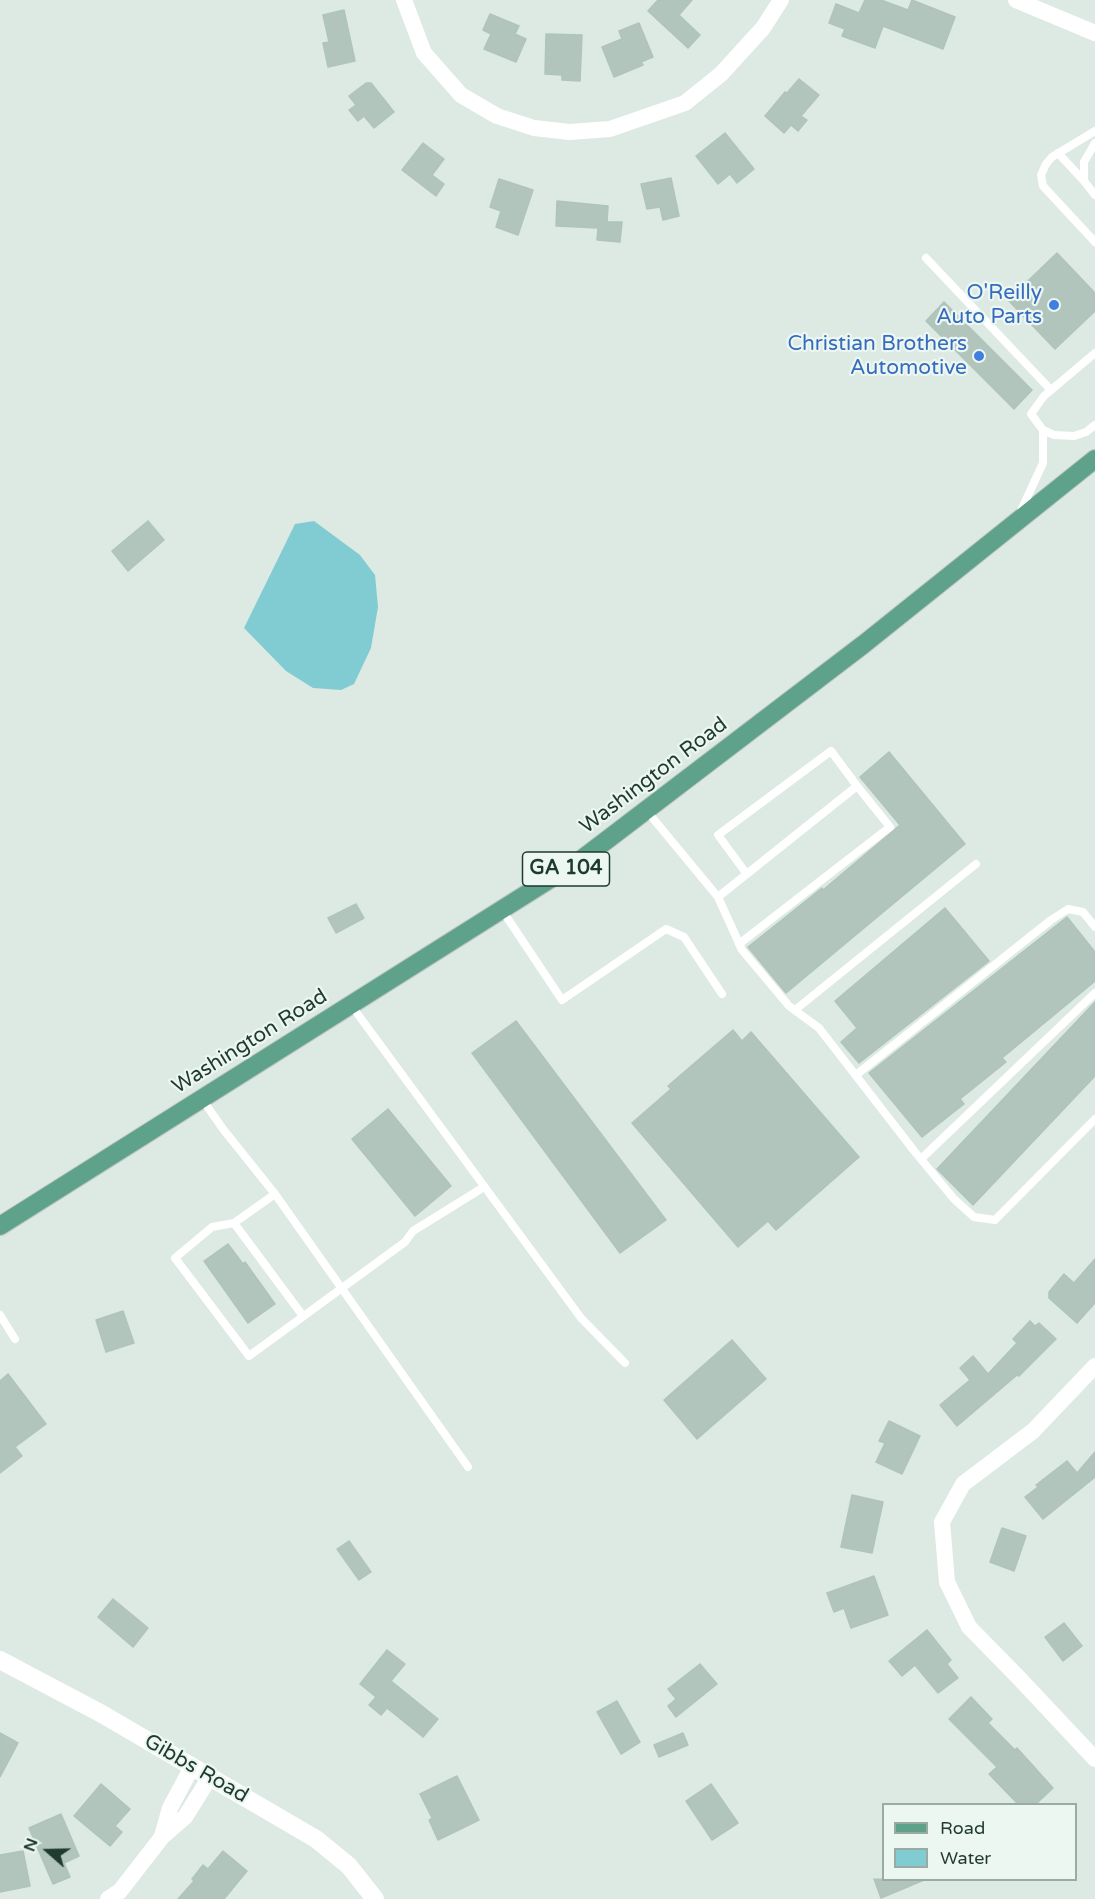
<!DOCTYPE html>
<style>
body{margin:0}
#map{position:relative;width:1095px;height:1899px;overflow:hidden;background:#ddeae3;font-family:"Varela Round",sans-serif}
canvas{display:block}
.legend{position:absolute;left:882px;top:1803px;width:195px;height:78px;box-sizing:border-box;background:#edf7f1;border:2px solid #9aaba4;margin:0;padding:8px 10px;list-style:none;font-size:18px;color:#1e3a31}
.legend li{display:flex;align-items:center;gap:12px;height:30px}
.legend b{width:30px;border:2px solid #9aaba4}
.north{position:absolute;left:18px;top:1821px;width:60px;height:60px;-webkit-text-stroke:4px #edf7f1;paint-order:stroke;rotate:290deg;font-size:16px;font-weight:700;line-height:24px;text-align:center;color:#1e3a31}
.north::after{content:'';display:block;margin:auto;width:21px;height:27px;background:#1e3a31;clip-path:polygon(50% 0,100% 100%,50% 72%,0 100%)}
</style>
<div id="map">
<canvas width="1095" height="1899"></canvas>
<ul class="legend">
<li><b style="height:8px;background:#5fa28c"></b>Road</li>
<li><b style="height:16px;background:#81ccd3"></b>Water</li>
</ul>
<div class="north">N</div>
</div>
<script>
const c = document.querySelector('canvas').getContext('2d');
c.lineJoin = 'round';
function fillPath(path, color) {
  c.fillStyle = color;
  c.fill(path, 'evenodd');
}
function toPath(rows) {
  const path = new Path2D();
  for (const r of rows) {
    path.moveTo(r[0], r[1]);
    for (let i = 2; i < r.length; i += 2) path.lineTo(r[i], r[i + 1]);
  }
  return path;
}
function trace(path, color, width, dash) {
  c.strokeStyle = color;
  c.lineWidth = width;
  c.lineCap = dash ? 'butt' : 'round';
  c.setLineDash(dash || []);
  c.stroke(path);
}
function write(font, color, halo, rows, align = 'center') {
  c.font = font + ' "Varela Round",sans-serif';
  c.lineWidth = 4.5;
  c.setLineDash([]);
  c.textBaseline = 'middle';
  c.strokeStyle = halo;
  c.fillStyle = color;
  for (const [text, x, y, turn = 0] of rows) {
    c.save();
    c.translate(x, y);
    c.rotate((+turn || 0) * Math.PI / 180);
    c.textAlign = isNaN(turn) ? turn : align;
    if (halo) c.strokeText(text, 0, 0);
    c.fillText(text, 0, 0);
    c.restore();
  }
}
const water = toPath([
 [314,521,360,555,375,575,378,607,371,648,354,684,341,690,313,688,286,671,244,628,295,524]
]);
const building = toPath([
 [658,0,692,0,679,15,700,35,688,48,648,11,658,0],
 [865,0,881,0,908,10,912,0,955,17,943,49,883,26,875,48,842,36,845,29,829,23,836,4,859,13,865,0],
 [344,10,355,61,328,67,323,43,329,42,323,15,344,10],
 [490,14,519,26,515,34,526,39,516,62,484,49,491,34,483,30,490,14],
 [639,23,653,57,641,62,643,65,614,77,602,47,622,39,619,31,639,23],
 [546,34,582,35,580,81,562,80,562,75,545,74,546,34],
 [799,79,819,95,801,116,807,120,798,131,791,125,784,133,765,116,785,92,787,93,799,79],
 [366,83,371,83,394,112,374,128,364,116,358,121,349,110,356,105,349,96,366,83],
 [725,133,754,169,737,183,730,174,718,184,696,156,725,133],
 [423,143,444,159,432,175,444,184,436,196,402,170,423,143],
 [671,178,679,216,663,220,660,207,647,209,641,184,671,178],
 [499,179,533,190,518,235,496,227,501,211,490,207,499,179],
 [557,201,608,206,607,222,622,222,620,242,597,240,598,228,556,226,557,201],
 [1057,253,1095,293,1095,311,1055,349,1008,300,1057,253],
 [944,302,1032,390,1014,409,926,321,944,302],
 [148,521,164,540,128,571,112,551,148,521],
 [889,752,965,844,786,993,748,947,822,888,823,890,900,825,860,777,889,752],
 [356,904,364,918,336,933,328,918,356,904],
 [945,908,989,961,859,1063,841,1042,857,1028,835,1001,945,908],
 [1067,917,1095,952,1095,981,1002,1058,1006,1062,960,1099,964,1104,922,1137,869,1073,1067,917],
 [1095,1002,1095,1076,973,1205,937,1169,1095,1002],
 [516,1021,666,1220,620,1253,472,1053,516,1021],
 [733,1030,742,1041,751,1032,859,1157,776,1230,768,1221,738,1247,632,1123,671,1089,668,1086,733,1030],
 [388,1109,451,1186,415,1216,352,1139,388,1109],
 [228,1244,243,1264,245,1262,275,1304,248,1323,204,1261,228,1244],
 [1095,1259,1095,1303,1077,1323,1049,1298,1049,1292,1064,1274,1074,1283,1095,1259],
 [123,1311,134,1343,106,1352,96,1320,123,1311],
 [1030,1321,1035,1326,1039,1323,1056,1339,1019,1376,1017,1375,957,1426,940,1405,970,1380,960,1368,973,1356,988,1374,1017,1343,1013,1339,1030,1321],
 [732,1340,766,1379,697,1439,664,1400,732,1340],
 [8,1374,46,1424,15,1447,22,1456,0,1473,0,1381,8,1374],
 [889,1421,920,1436,902,1474,876,1462,885,1443,879,1441,889,1421],
 [1095,1452,1095,1477,1043,1519,1025,1497,1038,1487,1036,1485,1067,1461,1077,1473,1095,1452],
 [852,1495,883,1502,872,1553,841,1547,852,1495],
 [1002,1528,1026,1536,1014,1571,990,1562,1002,1528],
 [349,1541,371,1572,359,1580,337,1549,349,1541],
 [874,1576,888,1615,851,1628,844,1608,834,1612,827,1593,874,1576],
 [113,1599,148,1628,133,1647,98,1617,113,1599],
 [1064,1623,1082,1646,1063,1661,1045,1637,1064,1623],
 [927,1630,951,1660,947,1664,958,1678,938,1693,915,1665,902,1676,889,1661,927,1630],
 [387,1650,405,1664,391,1681,438,1719,423,1737,387,1708,381,1715,369,1705,376,1697,360,1684,387,1650],
 [700,1664,717,1684,676,1717,668,1706,676,1699,668,1689,700,1664],
 [971,1697,992,1719,988,1723,1015,1750,1017,1748,1053,1788,1036,1804,1018,1804,989,1774,997,1767,949,1719,971,1697],
 [617,1701,640,1742,621,1754,597,1712,617,1701],
 [0,1733,18,1743,0,1777,0,1733],
 [683,1733,688,1745,659,1757,654,1745,683,1733],
 [457,1776,479,1820,438,1840,429,1820,432,1818,420,1794,457,1776],
 [101,1784,130,1809,115,1826,122,1832,110,1846,74,1816,101,1784],
 [711,1784,738,1823,712,1840,686,1801,711,1784],
 [61,1814,79,1856,64,1863,70,1877,53,1884,29,1828,61,1814],
 [23,1851,30,1886,0,1892,0,1855,23,1851],
 [223,1851,247,1871,224,1899,178,1899,194,1881,192,1879,203,1865,208,1869,223,1851],
 [874,1879,924,1880,881,1898,874,1879]
]);
const service = toPath([
 [1095,131,1052,157,1046,164,1041,175,1043,186,1095,242],
 [1095,143,1084,162,1084,181,1095,195],
 [1058,153,1084,181],
 [926,258,1051,390],
 [1095,353,1044,396,1031,414,1043,430,1054,435,1074,436,1086,432,1095,425],
 [1019,515,1043,463,1043,430],
 [646,810,718,897,742,950,789,1006,819,1028,915,1152,954,1199,974,1217,995,1220,1095,1119],
 [718,897,857,786,831,751,718,835,746,873],
 [502,910,562,1000,666,929,684,937,722,994],
 [739,944,890,827,857,786],
 [351,1005,581,1318,625,1363],
 [795,1010,976,864],
 [856,1075,1051,920,1068,909,1083,912,1095,927],
 [202,1099,223,1129,275,1194,468,1467],
 [921,1159,1095,993],
 [275,1194,234,1223,212,1227,175,1258,249,1356,405,1242,413,1231,484,1187],
 [234,1223,303,1316],
 [0,1315,15,1339]
]);
const minor = toPath([
 [404,0,424,53,461,95,497,116,534,128,570,132,610,129,685,103,721,74,763,28,781,0],
 [1016,0,1095,33],
 [1095,1366,1033,1431,963,1484,942,1522,947,1582,969,1627,1019,1678,1095,1759],
 [162,1836,170,1808,192,1767],
 [108,1899,120,1891,162,1837,185,1817,210,1777]
]);
const tertiary = toPath([
 [0,1660,102,1714,316,1839,349,1866,375,1899]
]);
const primary = toPath([
 [0,1226,582,859,864,644,1095,459]
]);
const markers = [
 [1054,305,6,"#3f7fe0"],
 [979,356,6,"#3f7fe0"]
];
const shields = [
 [566,869,87]
];
const shieldNames = [
 ["GA 104",566,869]
];
const shopNames = [
 ["O'Reilly",1042,293],
 ["Auto Parts",1042,317],
 ["Christian Brothers",967,344],
 ["Automotive",967,368]
];
const streetNames = [
 ["Washington Road",654,776,-37],
 ["Washington Road",250,1042,-32],
 ["Gibbs Road",196,1769,30]
];
fillPath(water, '#81ccd3');
fillPath(building, '#b2c5bc');
trace(building, '#afc4ba', 1.5);
trace(primary, '#bcc4c1', 20);
trace(service, '#fff', 8);
trace(minor, '#fff', 16);
trace(tertiary, '#fff', 18);
trace(primary, '#5fa28c', 18);
for (const [x, y, r, color] of markers) {
  const dot = new Path2D();
  dot.arc(x, y, r, 0, 2 * Math.PI);
  c.fillStyle = color;
  c.fill(dot);
  trace(dot, '#edf7f1', 2);
}
for (const [x, y, w] of shields) {
  const box = new Path2D();
  box.roundRect(x - w / 2, y - 17, w, 34, 4.5);
  c.fillStyle = '#edf7f1';
  c.fill(box);
  trace(box, '#1e3a31', 1.5);
}
write('bold 20px', '#1e3a31', null, shieldNames);
write('21px', '#366cbe', '#edf7f1', shopNames, 'right');
write('21px', '#1e3a31', '#edf7f1', streetNames);
</script>
